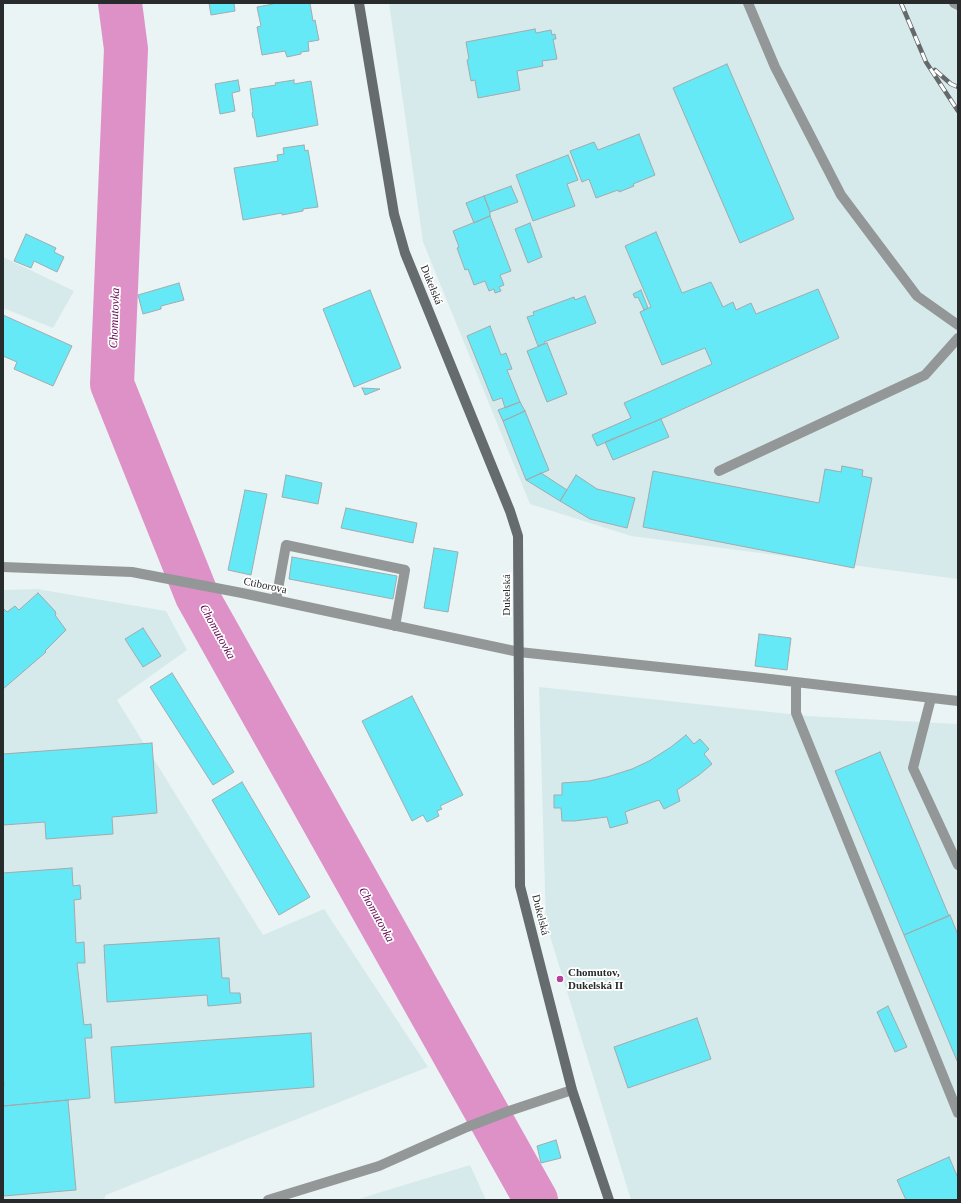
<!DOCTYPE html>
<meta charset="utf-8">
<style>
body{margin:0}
#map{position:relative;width:961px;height:1203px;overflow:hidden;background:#eaf4f5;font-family:"Times New Roman",serif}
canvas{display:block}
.frame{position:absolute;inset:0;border:4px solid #282b2c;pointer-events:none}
</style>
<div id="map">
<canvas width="961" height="1203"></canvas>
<div class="frame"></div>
</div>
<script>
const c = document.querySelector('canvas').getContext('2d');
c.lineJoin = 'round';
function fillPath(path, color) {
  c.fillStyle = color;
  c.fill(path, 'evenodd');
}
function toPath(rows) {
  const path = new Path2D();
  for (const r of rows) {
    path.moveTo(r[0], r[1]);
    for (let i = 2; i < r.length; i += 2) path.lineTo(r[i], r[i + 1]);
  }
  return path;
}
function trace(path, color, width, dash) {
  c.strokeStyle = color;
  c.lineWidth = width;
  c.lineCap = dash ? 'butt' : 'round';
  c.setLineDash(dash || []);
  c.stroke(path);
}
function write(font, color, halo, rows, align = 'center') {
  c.font = font + ' "Times New Roman",serif';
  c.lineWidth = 3.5;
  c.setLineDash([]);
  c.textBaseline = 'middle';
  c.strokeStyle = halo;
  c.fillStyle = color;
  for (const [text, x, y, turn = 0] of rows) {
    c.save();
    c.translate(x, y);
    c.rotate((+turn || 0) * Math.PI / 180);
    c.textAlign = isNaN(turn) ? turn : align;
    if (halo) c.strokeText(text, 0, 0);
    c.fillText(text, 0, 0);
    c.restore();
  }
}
const built = toPath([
 [389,3,958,3,958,579,631,536,530,504,423,242],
 [3,257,74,291,53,328,3,308],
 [37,589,166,611,187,650,117,700,263,935,324,909,428,1067,106,1195,104,1200,3,1200,3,590],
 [539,687,808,716,958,724,958,1200,631,1200,546,923],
 [470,1165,486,1200,355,1200]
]);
const river = toPath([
 [120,3,126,49,112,384,197,596,536,1200]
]);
const building = toPath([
 [209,3,234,3,235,11,211,15,209,3],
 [273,3,310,3,313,21,315,20,319,40,308,42,309,51,301,52,301,54,287,57,285,51,262,55,257,27,261,26,257,7,273,4,273,3],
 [535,29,536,33,551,30,552,35,555,34,556,39,553,39,557,59,542,61,543,66,517,71,520,90,478,98,475,80,471,81,467,60,469,59,466,42,535,29],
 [727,64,794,219,740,243,673,88,727,64],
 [238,80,240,91,232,93,235,111,220,114,215,84,238,80],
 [294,80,294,84,311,81,318,125,257,137,254,118,253,118,252,113,253,112,250,89,276,85,275,83,294,80],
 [639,134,655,175,633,184,634,186,619,192,618,190,596,198,589,179,582,182,570,151,594,142,598,150,639,134],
 [304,145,305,151,308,150,318,207,303,209,303,211,282,215,282,213,243,220,234,168,278,161,277,155,284,154,283,148,304,145],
 [568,155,578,180,567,184,575,206,533,221,516,175,568,155],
 [511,186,518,202,490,212,484,196,511,186],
 [484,196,490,212,490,216,474,223,466,203,484,196],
 [490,216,511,271,500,275,504,285,499,287,501,291,495,293,494,289,489,291,485,281,474,285,468,269,465,270,457,248,459,247,453,231,490,216],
 [530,223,542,257,528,263,515,229,530,223],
 [656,232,682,293,711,282,723,307,733,302,736,310,751,303,756,314,818,289,839,338,661,419,597,446,592,435,631,418,624,403,712,364,705,348,662,365,640,312,651,307,625,246,656,232],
 [26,234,56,248,54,252,64,257,57,272,34,261,31,268,14,261,26,234],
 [179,283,184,300,161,306,161,309,143,314,138,295,179,283],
 [370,290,401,368,354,387,323,309,370,290],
 [641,290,648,308,644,310,638,297,635,298,633,294,641,290],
 [585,296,596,323,544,342,545,343,538,346,527,317,534,315,533,312,574,297,575,300,585,296],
 [3,315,72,346,53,386,14,369,17,362,3,356,3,315],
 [490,326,501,355,506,353,512,369,507,370,520,402,505,408,502,398,493,401,467,336,490,326],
 [547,343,567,394,547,402,527,351,547,343],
 [362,388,380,389,365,395,362,388],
 [520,402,525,411,503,421,498,410,520,402],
 [525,411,549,470,526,480,503,421,525,411],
 [661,419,669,437,613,460,605,442,661,419],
 [842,466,863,470,862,476,872,478,854,568,643,527,653,471,819,503,825,469,841,472,842,466],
 [541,473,567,490,560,501,526,480,541,473],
 [286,475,322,483,318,504,282,497,286,475],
 [576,475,597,489,635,498,627,528,590,519,560,501,576,475],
 [245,490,267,494,251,575,228,570,245,490],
 [346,508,417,523,413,543,341,528,346,508],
 [434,548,458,552,448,612,424,608,434,548],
 [292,557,397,576,393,599,289,579,292,557],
 [38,593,55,611,56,614,55,615,66,630,45,651,46,652,3,689,3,608,7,612,15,606,19,610,38,593],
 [143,628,161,656,143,667,125,639,143,628],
 [759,634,791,638,787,670,755,666,759,634],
 [172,673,234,772,213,785,150,687,172,673],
 [412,696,463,795,440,806,442,809,437,811,439,816,427,822,423,815,412,821,362,721,412,696],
 [686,735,694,744,700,739,709,749,704,754,712,764,699,775,677,790,680,801,664,809,659,800,625,812,628,823,610,828,607,817,574,821,562,821,561,808,554,808,554,795,562,795,562,783,589,781,607,777,632,769,649,761,671,747,686,735],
 [152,743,157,813,112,817,113,834,46,839,45,822,3,825,3,754,152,743],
 [880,752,949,916,904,935,835,771,880,752],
 [242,782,310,897,279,915,212,800,242,782],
 [72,868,73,886,80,885,81,899,74,900,76,943,84,942,85,963,77,963,84,1025,91,1024,92,1038,85,1038,90,1098,3,1106,3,1086,4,1086,3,1075,3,873,72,868],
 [950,915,958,935,958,1063,904,935,950,915],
 [219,938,222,978,229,978,230,993,240,993,241,1003,208,1006,207,995,107,1002,104,945,219,938],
 [888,1006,907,1047,895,1052,877,1012,888,1006],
 [697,1018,711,1059,628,1088,614,1047,697,1018],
 [311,1033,314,1087,115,1103,111,1047,311,1033],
 [68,1100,76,1190,3,1196,3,1106,68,1100],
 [556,1140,561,1158,541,1163,537,1146,556,1140],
 [949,1157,958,1178,958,1200,906,1200,897,1180,949,1157]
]);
const lane = toPath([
 [748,3,775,67,841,195,917,296,958,325],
 [954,3,958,5],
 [719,471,925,375,958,338],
 [276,600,286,545,405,570,395,626],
 [519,652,753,677,958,701],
 [796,682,796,713,958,1113],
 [931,698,913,768,958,865],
 [268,1200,379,1166,467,1127,509,1111,572,1090]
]);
const street = toPath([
 [3,567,132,572,242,593,519,652]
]);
const secondary = toPath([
 [359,3,394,214,405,253,510,511,518,536,520,886,572,1090,609,1200]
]);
const rail = toPath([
 [901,3,926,62,958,111],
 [935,70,951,84,958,87]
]);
const markers = [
 [560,979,4,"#b44099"]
];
const streetNames = [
 ["Dukelská",431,285,68],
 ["Ctiborova",265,586,12],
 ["Dukelská",507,595,-90],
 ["Dukelská",540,915,76]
];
const poiNames = [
 ["Chomutov,",568,973],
 ["Dukelská II",568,986]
];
const waterNames = [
 ["Chomutovka",115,318,-88],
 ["Chomutovka",217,632,61],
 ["Chomutovka",376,915,61]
];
fillPath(built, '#d6eaec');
trace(river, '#dd91c7', 44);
fillPath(building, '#66e9f6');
trace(building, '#a1abac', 1);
trace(lane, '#939797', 10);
trace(street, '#939797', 10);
trace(secondary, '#666c6d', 10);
trace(rail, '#64696a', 4.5);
trace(rail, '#fff', 3, [9]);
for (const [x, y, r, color] of markers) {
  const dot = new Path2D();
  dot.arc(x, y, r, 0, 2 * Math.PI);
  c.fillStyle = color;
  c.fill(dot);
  trace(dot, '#fff', 1.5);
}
write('11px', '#282b2c', '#fff', streetNames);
write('bold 11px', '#282b2c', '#fff', poiNames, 'left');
write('italic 12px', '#620250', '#fff', waterNames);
</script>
